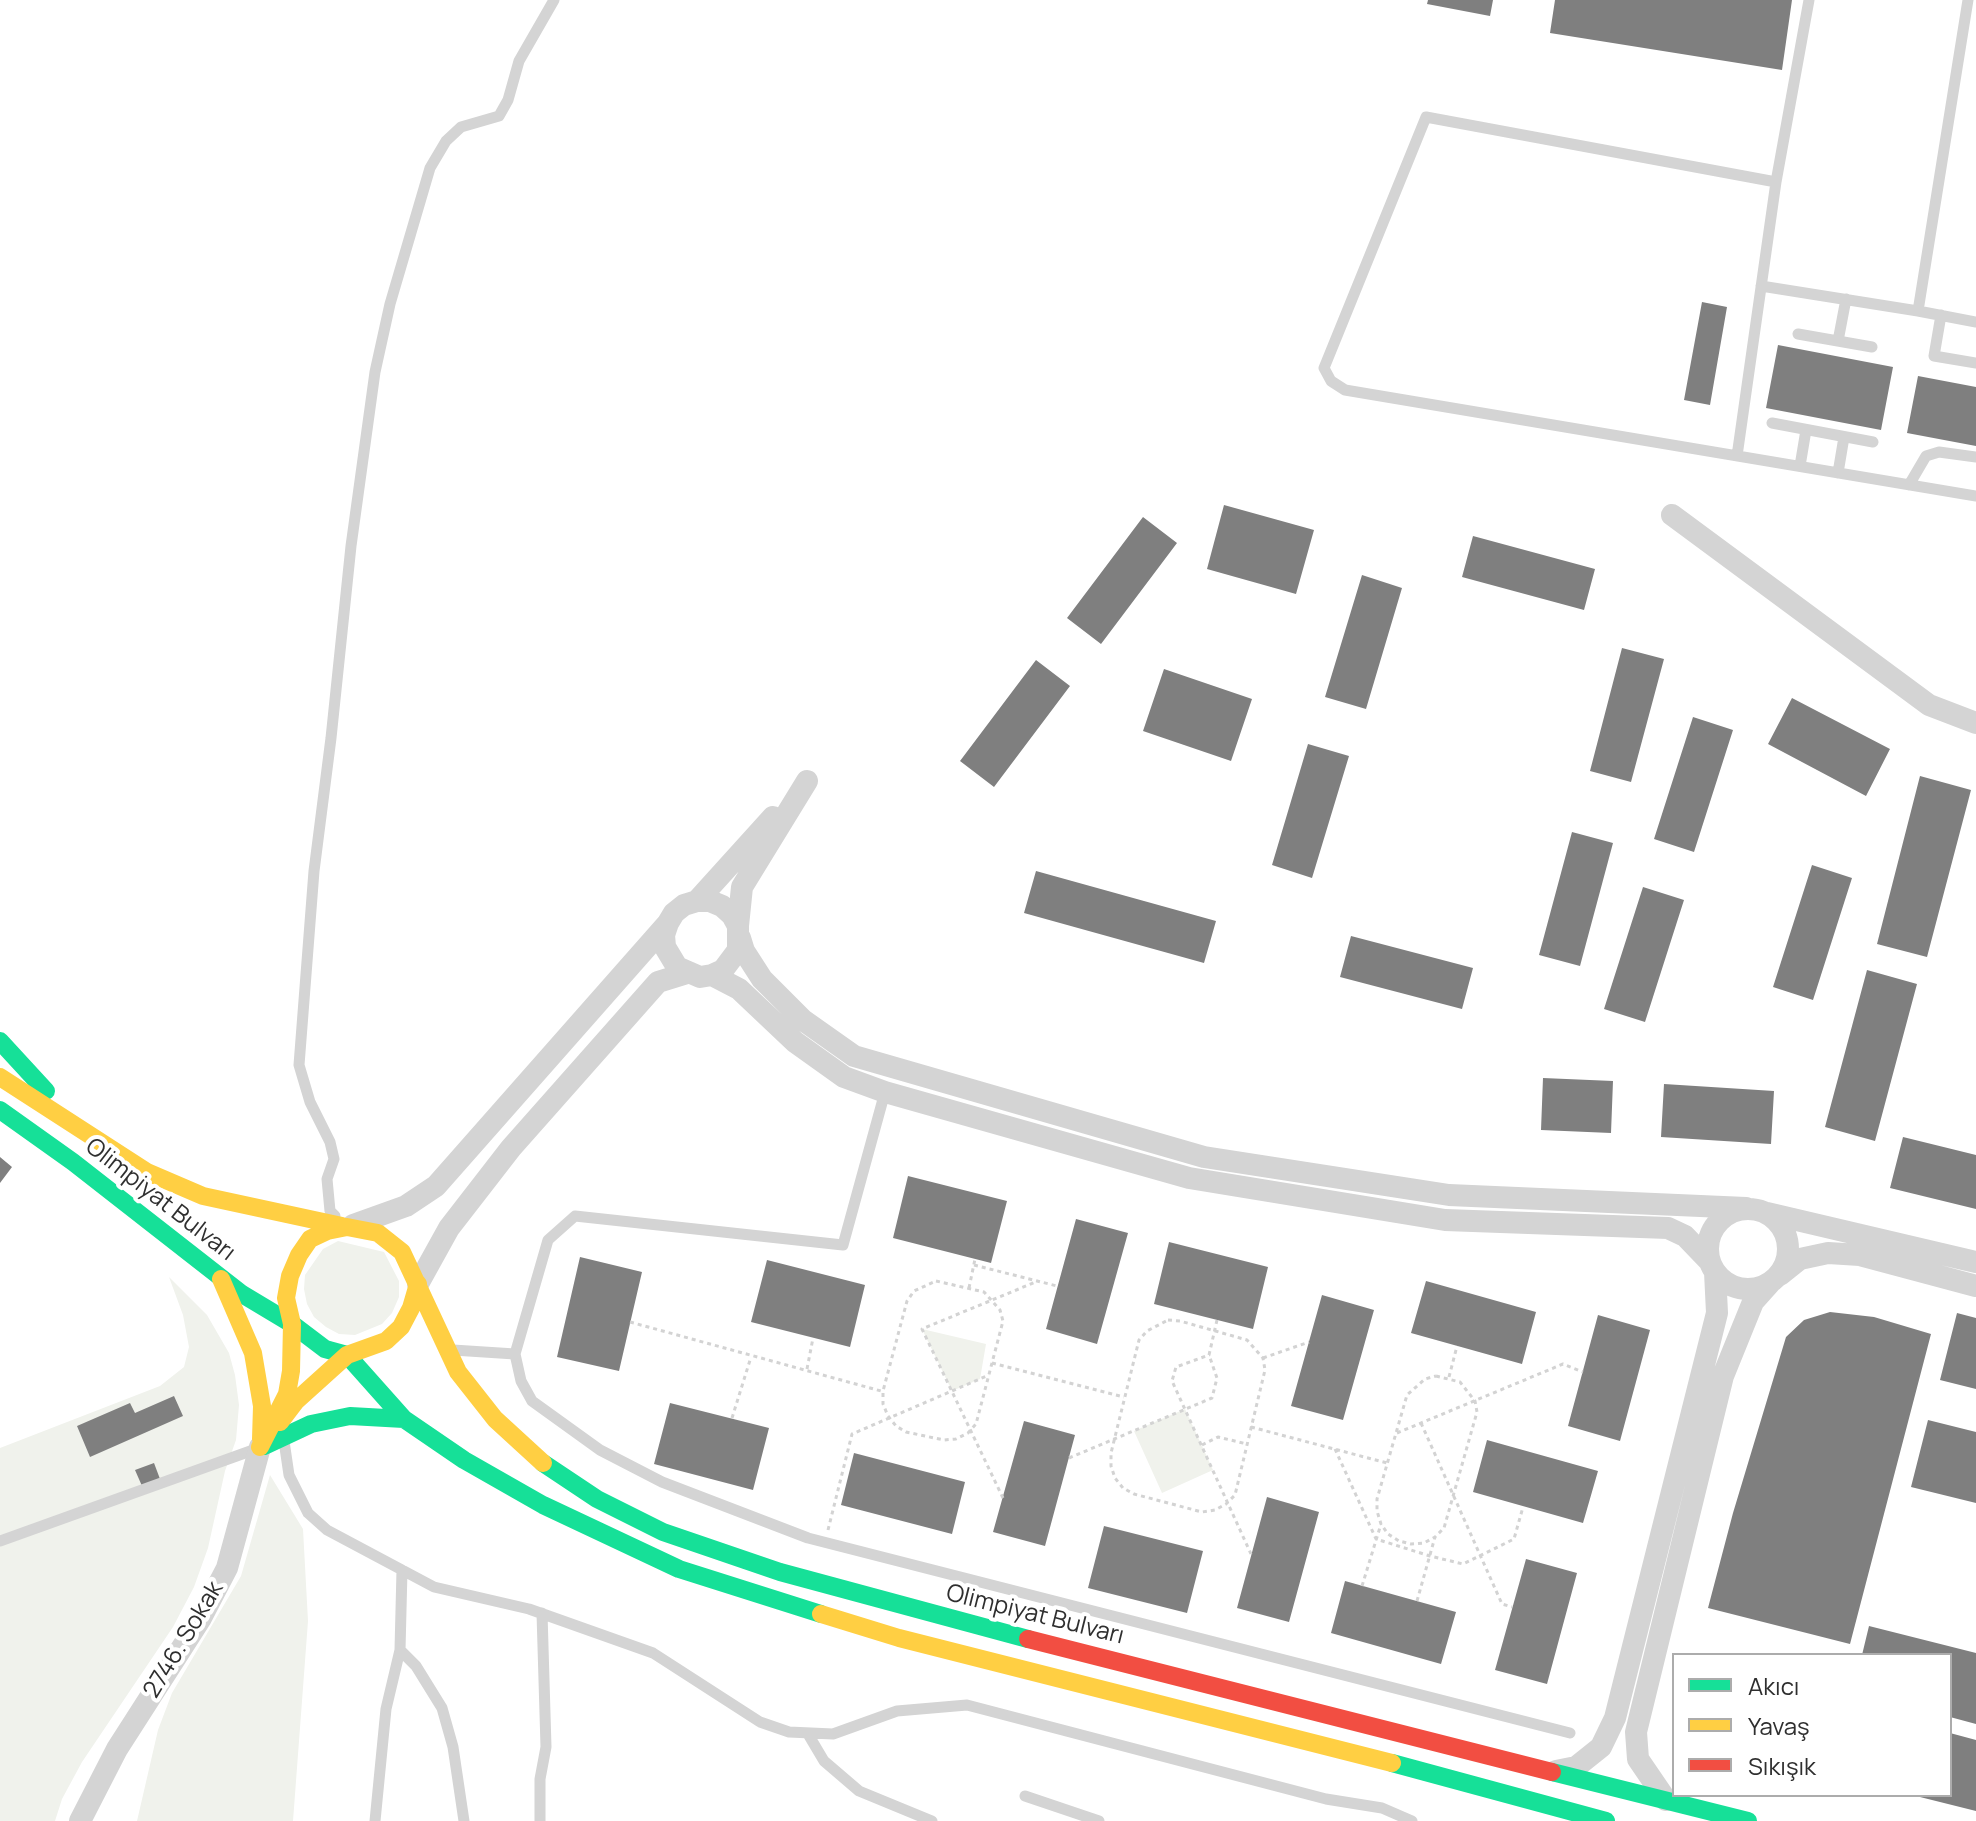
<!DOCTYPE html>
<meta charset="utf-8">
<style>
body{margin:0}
#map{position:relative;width:1976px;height:1821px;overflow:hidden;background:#fff;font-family:Manrope,sans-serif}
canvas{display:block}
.legend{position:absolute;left:1672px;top:1653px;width:280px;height:144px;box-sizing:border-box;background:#fff;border:2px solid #acacac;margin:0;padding:10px 14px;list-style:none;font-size:24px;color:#2f2f2f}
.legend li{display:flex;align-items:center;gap:16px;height:40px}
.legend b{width:40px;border:2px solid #acacac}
</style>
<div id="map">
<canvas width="1976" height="1821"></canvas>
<ul class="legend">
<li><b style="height:10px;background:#16e098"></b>Akıcı</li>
<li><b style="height:10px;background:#ffcf43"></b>Yavaş</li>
<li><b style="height:10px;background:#f24e42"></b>Sıkışık</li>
</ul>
</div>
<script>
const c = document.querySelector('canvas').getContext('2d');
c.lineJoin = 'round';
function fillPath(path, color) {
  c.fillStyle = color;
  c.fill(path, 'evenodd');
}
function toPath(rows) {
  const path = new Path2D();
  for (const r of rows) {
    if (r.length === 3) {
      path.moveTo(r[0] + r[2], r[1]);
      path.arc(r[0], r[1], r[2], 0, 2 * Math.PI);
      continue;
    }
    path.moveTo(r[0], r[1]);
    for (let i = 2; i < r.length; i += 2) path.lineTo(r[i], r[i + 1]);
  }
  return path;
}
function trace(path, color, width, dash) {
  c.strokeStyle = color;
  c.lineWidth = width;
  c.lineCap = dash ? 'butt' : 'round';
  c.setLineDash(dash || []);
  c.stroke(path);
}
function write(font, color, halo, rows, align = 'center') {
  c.font = font + ' Manrope,sans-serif';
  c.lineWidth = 8;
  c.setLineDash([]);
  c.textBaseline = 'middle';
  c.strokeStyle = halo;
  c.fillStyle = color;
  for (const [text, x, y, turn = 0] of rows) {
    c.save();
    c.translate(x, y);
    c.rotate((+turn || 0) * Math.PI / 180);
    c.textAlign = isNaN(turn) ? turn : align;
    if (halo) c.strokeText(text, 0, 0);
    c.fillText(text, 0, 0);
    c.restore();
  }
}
const green = toPath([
 [338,1241,384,1252,399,1281,399,1297,392,1313,382,1324,355,1335,339,1334,326,1327,314,1317,307,1304,304,1289,305,1275,323,1249],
 [169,1277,207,1315,229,1353,235,1375,239,1405,236,1440,225,1471,208,1548,194,1587,173,1627,82,1762,62,1799,55,1821,0,1821,0,1448,160,1386,184,1367,189,1347,183,1315],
 [922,1329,986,1344,980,1379,952,1391],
 [1185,1409,1213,1470,1162,1493,1134,1431],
 [270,1475,303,1529,308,1621,293,1821,137,1821,158,1730,172,1693,241,1576]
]);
const building = toPath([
 [1428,0,1493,0,1490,16,1427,4],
 [1555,0,1792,0,1782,70,1550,33],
 [1702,302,1727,307,1710,405,1684,400],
 [1778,345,1893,367,1881,430,1766,408],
 [1918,376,1976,387,1976,446,1907,433],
 [1224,505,1314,530,1296,594,1207,569],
 [1143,517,1177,543,1101,644,1067,618],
 [1473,536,1595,569,1584,610,1462,577],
 [1362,575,1402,588,1366,709,1325,697],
 [1622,648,1664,659,1631,782,1590,771],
 [1036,660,1070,686,994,787,960,761],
 [1164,669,1252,699,1231,761,1143,731],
 [1792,698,1890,749,1866,796,1768,744],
 [1693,717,1733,730,1694,852,1654,839],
 [1308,744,1349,756,1312,878,1272,865],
 [1920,776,1971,790,1927,957,1877,944],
 [1572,832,1613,843,1580,966,1539,955],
 [1812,865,1852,878,1813,1000,1773,987],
 [1036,871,1216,921,1204,963,1024,913],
 [1643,887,1684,900,1645,1022,1604,1009],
 [1351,936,1473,968,1462,1009,1340,977],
 [1867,970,1917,984,1875,1141,1825,1127],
 [1543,1078,1613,1081,1611,1133,1541,1130],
 [1664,1084,1774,1091,1771,1144,1661,1137],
 [1903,1137,1976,1155,1976,1209,1890,1188],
 [0,1157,12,1167,0,1183],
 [908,1176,1007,1201,991,1263,893,1238],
 [1076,1219,1128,1233,1097,1344,1046,1329],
 [1169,1242,1268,1267,1253,1329,1154,1304],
 [580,1257,642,1272,619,1371,557,1357],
 [767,1260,865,1285,850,1347,751,1322],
 [1426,1281,1536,1312,1522,1364,1411,1333],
 [1322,1295,1374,1310,1343,1420,1291,1406],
 [1830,1312,1874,1317,1931,1334,1850,1644,1708,1608,1733,1513,1786,1337,1804,1320],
 [1957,1313,1976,1318,1976,1389,1940,1380],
 [1598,1315,1650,1330,1620,1441,1568,1426],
 [174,1396,183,1416,90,1457,77,1426,130,1403,135,1413],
 [670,1403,769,1428,753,1490,654,1464],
 [1928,1420,1976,1432,1976,1503,1911,1487],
 [1024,1421,1075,1435,1045,1546,993,1532],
 [1487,1440,1598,1471,1583,1523,1473,1492],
 [854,1453,965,1482,952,1534,841,1505],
 [154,1463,160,1479,142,1486,135,1470],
 [1267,1497,1319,1512,1289,1622,1237,1608],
 [1104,1526,1203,1551,1187,1613,1088,1588],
 [1526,1559,1577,1573,1547,1684,1495,1670],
 [1345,1581,1456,1612,1441,1664,1331,1633],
 [1869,1626,1976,1653,1976,1724,1950,1717,1950,1655,1862,1655],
 [1950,1733,1976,1740,1976,1811,1916,1796,1950,1795]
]);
const path = toPath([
 [974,1265,1057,1286],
 [936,1281,984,1292,1000,1310,1003,1321,976,1424,968,1433,956,1439,944,1440,906,1432,896,1426,888,1416,883,1404,883,1391,907,1301,914,1291,936,1281],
 [969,1288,975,1259],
 [1168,1320,1180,1321,1247,1340,1263,1358,1265,1370,1235,1495,1226,1504,1215,1510,1202,1512,1134,1494,1123,1488,1115,1478,1111,1466,1111,1453,1139,1340,1147,1331,1168,1320],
 [1217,1320,1209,1355,1176,1367,1172,1381,1251,1554],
 [630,1322,881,1391],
 [1263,1358,1309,1342],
 [992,1363,1124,1397],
 [807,1369,813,1338],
 [1436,1376,1460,1382,1475,1401,1477,1412,1444,1528,1435,1537,1424,1543,1411,1544,1399,1541,1388,1534,1381,1524,1377,1511,1377,1499,1407,1395,1425,1379,1436,1376],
 [1449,1377,1457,1346],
 [732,1418,751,1357],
 [1421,1423,1502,1604,1512,1607],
 [1251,1427,1387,1463],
 [1397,1433,1563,1364,1583,1372],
 [1202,1445,1218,1437,1247,1444],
 [1335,1449,1376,1539,1430,1556,1463,1564,1514,1539,1523,1507],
 [1069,1458,1212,1398,1217,1378,1209,1355],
 [1003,1498,922,1329,1038,1281],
 [828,1530,852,1434,989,1375],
 [1362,1586,1381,1524],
 [1417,1601,1435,1537]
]);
const lane = toPath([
 [1776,182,1426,117,1324,368,1331,381,1345,390,1976,496],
 [1761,286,1918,311,1968,0],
 [1918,311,1976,322],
 [1941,315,1934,356,1976,363],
 [1798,334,1872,347],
 [1838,341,1846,299],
 [1772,423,1873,442],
 [1737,456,1776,182,1809,0],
 [1800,466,1806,430],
 [1838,473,1844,437],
 [1909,485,1926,456,1939,452,1976,457],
 [885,1092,843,1245,575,1216,548,1240,515,1354,521,1381,532,1401,600,1450,662,1482,808,1538,1570,1733],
 [335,1216,330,1211,327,1179,334,1159,330,1142,310,1102,299,1065,314,871,331,738,351,546,375,372,390,304,430,168,446,141,461,127,499,116,508,100,519,61,554,0],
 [453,1350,515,1354],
 [284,1441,289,1475,308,1513,327,1530,434,1587,529,1609,653,1653,760,1722,789,1732,833,1734,897,1711,967,1705,1326,1799,1382,1808,1412,1821],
 [0,1541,256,1449],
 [400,1650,416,1666,442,1708,453,1747,464,1821],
 [808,1734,824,1761,859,1791,932,1821],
 [1025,1796,1099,1821],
 [375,1821,386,1709,400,1650,402,1570],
 [540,1821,540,1779,546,1747,542,1613]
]);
const street = toPath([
 [1672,515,1929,705,1976,723],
 [697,901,773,817],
 [738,926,742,887,807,781],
 [740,938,744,951,762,979,803,1020,854,1056,1204,1157,1449,1195,1746,1208],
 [712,975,723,970,738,950,738,926,732,915,722,906,710,901,697,901,684,905,674,913,668,923,664,935,665,947,677,967,700,977,712,975,739,989,795,1042,844,1077,885,1092,1189,1178,1445,1220,1668,1228,1685,1236,1709,1261],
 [1748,1249,40],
 [1767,1213,1976,1262],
 [353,1225,406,1206,436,1186,668,923],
 [1780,1275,1800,1259,1828,1253,1860,1255,1976,1286],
 [418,1284,449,1228,511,1148,658,982,687,973],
 [1556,1771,1576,1767,1601,1747,1615,1718,1717,1313,1715,1272],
 [1666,1800,1638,1759,1636,1732,1723,1376,1753,1302,1770,1283],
 [80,1821,117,1749,201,1618,227,1568,260,1447]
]);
const fast = toPath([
 [0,1041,46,1091],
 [0,1110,73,1162,242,1294,292,1324,325,1349,347,1355],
 [347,1355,404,1419,464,1460,543,1505,679,1569,821,1614],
 [264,1446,311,1424,350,1416,404,1419],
 [543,1463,597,1499,663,1532,780,1572,1028,1639],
 [1392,1763,1606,1821],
 [1552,1772,1748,1821]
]);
const slow = toPath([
 [0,1077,147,1172,203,1196,342,1226],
 [221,1279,253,1353,262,1406,261,1439],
 [280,1422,296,1401,347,1355,386,1341,401,1327,411,1308,418,1284],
 [260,1447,287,1394,291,1371,292,1324,286,1298,290,1276,299,1255,310,1239,327,1231,347,1227,378,1233,402,1252,458,1372,495,1419,543,1463],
 [821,1614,899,1638,1392,1763]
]);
const jam = toPath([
 [1028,1639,1552,1772]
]);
const streetNames = [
 ["Olimpiyat Bulvarı",160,1200,38],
 ["Olimpiyat Bulvarı",1035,1615,14],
 ["2746. Sokak",184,1640,-59]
];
fillPath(green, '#f0f2ec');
fillPath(building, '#7f7f7f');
trace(path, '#d3d3d3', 3, [4, 4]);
trace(lane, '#d4d4d4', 11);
trace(street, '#d4d4d4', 22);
trace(fast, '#16e098', 18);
trace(slow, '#ffcf43', 18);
trace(jam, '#f24e42', 18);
write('24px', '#2f2f2f', '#fff', streetNames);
</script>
